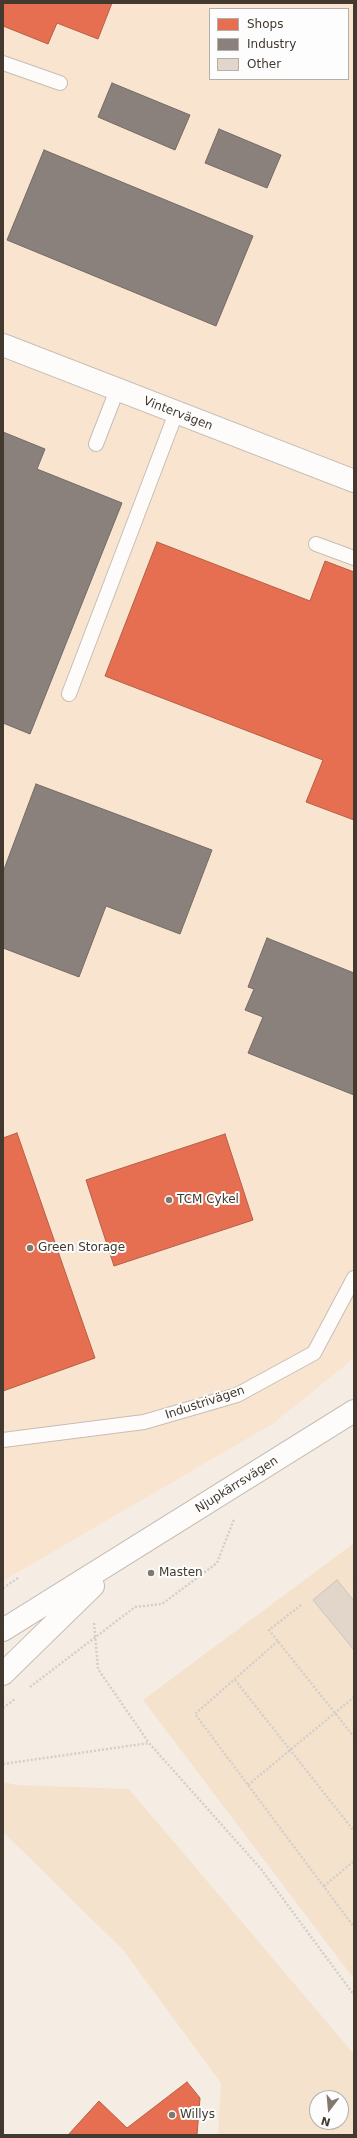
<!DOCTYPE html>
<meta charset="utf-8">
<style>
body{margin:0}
#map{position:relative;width:357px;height:2138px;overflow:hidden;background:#f5ede4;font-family:"DejaVu Sans",sans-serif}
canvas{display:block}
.frame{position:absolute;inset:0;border:4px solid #43392e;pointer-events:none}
.legend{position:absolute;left:209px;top:8px;width:140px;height:72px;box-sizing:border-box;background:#fdfdfd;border:1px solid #b3afaa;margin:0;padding:5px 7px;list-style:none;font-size:12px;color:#43392e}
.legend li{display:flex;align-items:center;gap:8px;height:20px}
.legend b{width:20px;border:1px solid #b3afaa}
.north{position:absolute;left:309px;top:2090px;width:40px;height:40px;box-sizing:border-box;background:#fdfdfd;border:1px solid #b3afaa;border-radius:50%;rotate:196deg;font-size:11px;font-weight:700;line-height:16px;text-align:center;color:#43392e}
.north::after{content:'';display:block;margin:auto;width:14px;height:18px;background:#81786e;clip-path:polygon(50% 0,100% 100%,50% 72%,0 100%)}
</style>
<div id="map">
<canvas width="357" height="2138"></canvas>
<div class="frame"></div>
<ul class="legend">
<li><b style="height:11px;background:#e76f51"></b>Shops</li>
<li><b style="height:11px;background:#8a817c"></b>Industry</li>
<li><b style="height:11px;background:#e2d6ca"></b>Other</li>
</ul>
<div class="north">N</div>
</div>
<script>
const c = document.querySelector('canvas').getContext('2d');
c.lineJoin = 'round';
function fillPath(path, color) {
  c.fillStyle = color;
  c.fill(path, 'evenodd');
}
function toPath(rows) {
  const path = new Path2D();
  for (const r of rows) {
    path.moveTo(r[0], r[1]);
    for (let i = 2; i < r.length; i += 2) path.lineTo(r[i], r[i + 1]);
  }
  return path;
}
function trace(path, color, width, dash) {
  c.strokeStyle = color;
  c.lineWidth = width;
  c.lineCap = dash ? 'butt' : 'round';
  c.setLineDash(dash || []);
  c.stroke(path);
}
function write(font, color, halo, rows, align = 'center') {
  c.font = font + ' "DejaVu Sans",sans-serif';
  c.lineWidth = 4;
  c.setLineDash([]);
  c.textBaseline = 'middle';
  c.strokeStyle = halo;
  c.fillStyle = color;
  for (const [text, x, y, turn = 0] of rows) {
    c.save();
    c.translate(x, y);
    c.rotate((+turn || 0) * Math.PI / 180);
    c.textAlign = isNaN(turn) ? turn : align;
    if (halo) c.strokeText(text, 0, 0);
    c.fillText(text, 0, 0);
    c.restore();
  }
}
const built = toPath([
 [3,3,354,3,354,1358,274,1423,3,1581],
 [210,9,348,9,348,79,210,79]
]);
const green = toPath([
 [354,1543,354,1979,143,1700],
 [3,1782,17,1785,129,1789,354,2054,354,2135,218,2135,221,2083,123,1950,3,1832],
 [317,2098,341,2098,341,2122,317,2122]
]);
const shops = toPath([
 [3,3,112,3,98,39,57,23,48,44,3,26,3,3],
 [157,542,310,601,325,561,354,572,354,820,306,802,323,760,105,676,157,542],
 [17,1133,95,1358,3,1391,3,1138,17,1133],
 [225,1134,253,1220,114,1266,86,1180,225,1134],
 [187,2082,200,2098,197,2135,68,2135,99,2101,127,2128,187,2082]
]);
const industry = toPath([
 [112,83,190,115,175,150,98,117,112,83],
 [219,129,281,155,267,188,205,163,219,129],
 [44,150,253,236,216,326,7,240,44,150],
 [3,432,45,449,37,469,122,503,30,734,3,723,3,432],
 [36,784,212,850,180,934,106,906,79,977,3,948,3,872,36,784],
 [267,938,354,973,354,1095,248,1053,263,1017,245,1010,254,989,248,987,267,938]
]);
const building = toPath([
 [337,1580,354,1601,354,1650,313,1600,337,1580]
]);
const path = toPath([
 [353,1580,354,1579],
 [3,1588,18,1578],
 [301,1605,269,1630,354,1737],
 [94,1623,98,1669,149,1743],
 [278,1641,195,1714,354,1927],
 [235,1680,354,1831],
 [30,1687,135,1607,162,1604,217,1563,234,1519],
 [3,1708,15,1699],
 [3,1764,149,1743,261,1869,354,1995],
 [248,1785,354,1697],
 [324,1886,354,1861]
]);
const service = toPath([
 [3,63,60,83],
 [96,444,117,390],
 [316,544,354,558],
 [69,694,176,413],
 [3,1440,144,1422,237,1395,314,1353,354,1278]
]);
const minor = toPath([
 [3,345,354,481],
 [3,1630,354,1411],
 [3,1674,93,1586]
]);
const markers = [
 [169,1200,4,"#81786e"],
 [30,1248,4,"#81786e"],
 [151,1573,4,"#81786e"],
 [172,2115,4,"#81786e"]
];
const streetNames = [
 ["Vintervägen",178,414,21],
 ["Industrivägen",205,1403,-18],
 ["Njupkärrsvägen",237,1485,-32]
];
const poiNames = [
 ["TCM Cykel",177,1200],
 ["Green Storage",38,1248],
 ["Masten",159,1573],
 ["Willys",180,2115]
];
fillPath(built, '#f9e4cf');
fillPath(green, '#f5e2cd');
fillPath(shops, '#e76f51');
trace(shops, '#b65f46', 1);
fillPath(industry, '#8a817c');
trace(industry, '#756b65', 1);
fillPath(building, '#e2d6ca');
trace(building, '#ccc4bb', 1);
trace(service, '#c6beb6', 16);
trace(minor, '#c6beb6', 24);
trace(path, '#d2cfcb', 2.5, [2, 2]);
trace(service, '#fefcfb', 14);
trace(minor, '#fefcfb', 22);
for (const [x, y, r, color] of markers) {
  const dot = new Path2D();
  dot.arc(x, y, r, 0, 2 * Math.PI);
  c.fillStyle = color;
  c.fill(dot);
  trace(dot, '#fdfdfd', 1.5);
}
write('12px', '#43392e', '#fdfdfd', streetNames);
write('12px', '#43392e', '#fdfdfd', poiNames, 'left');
</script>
